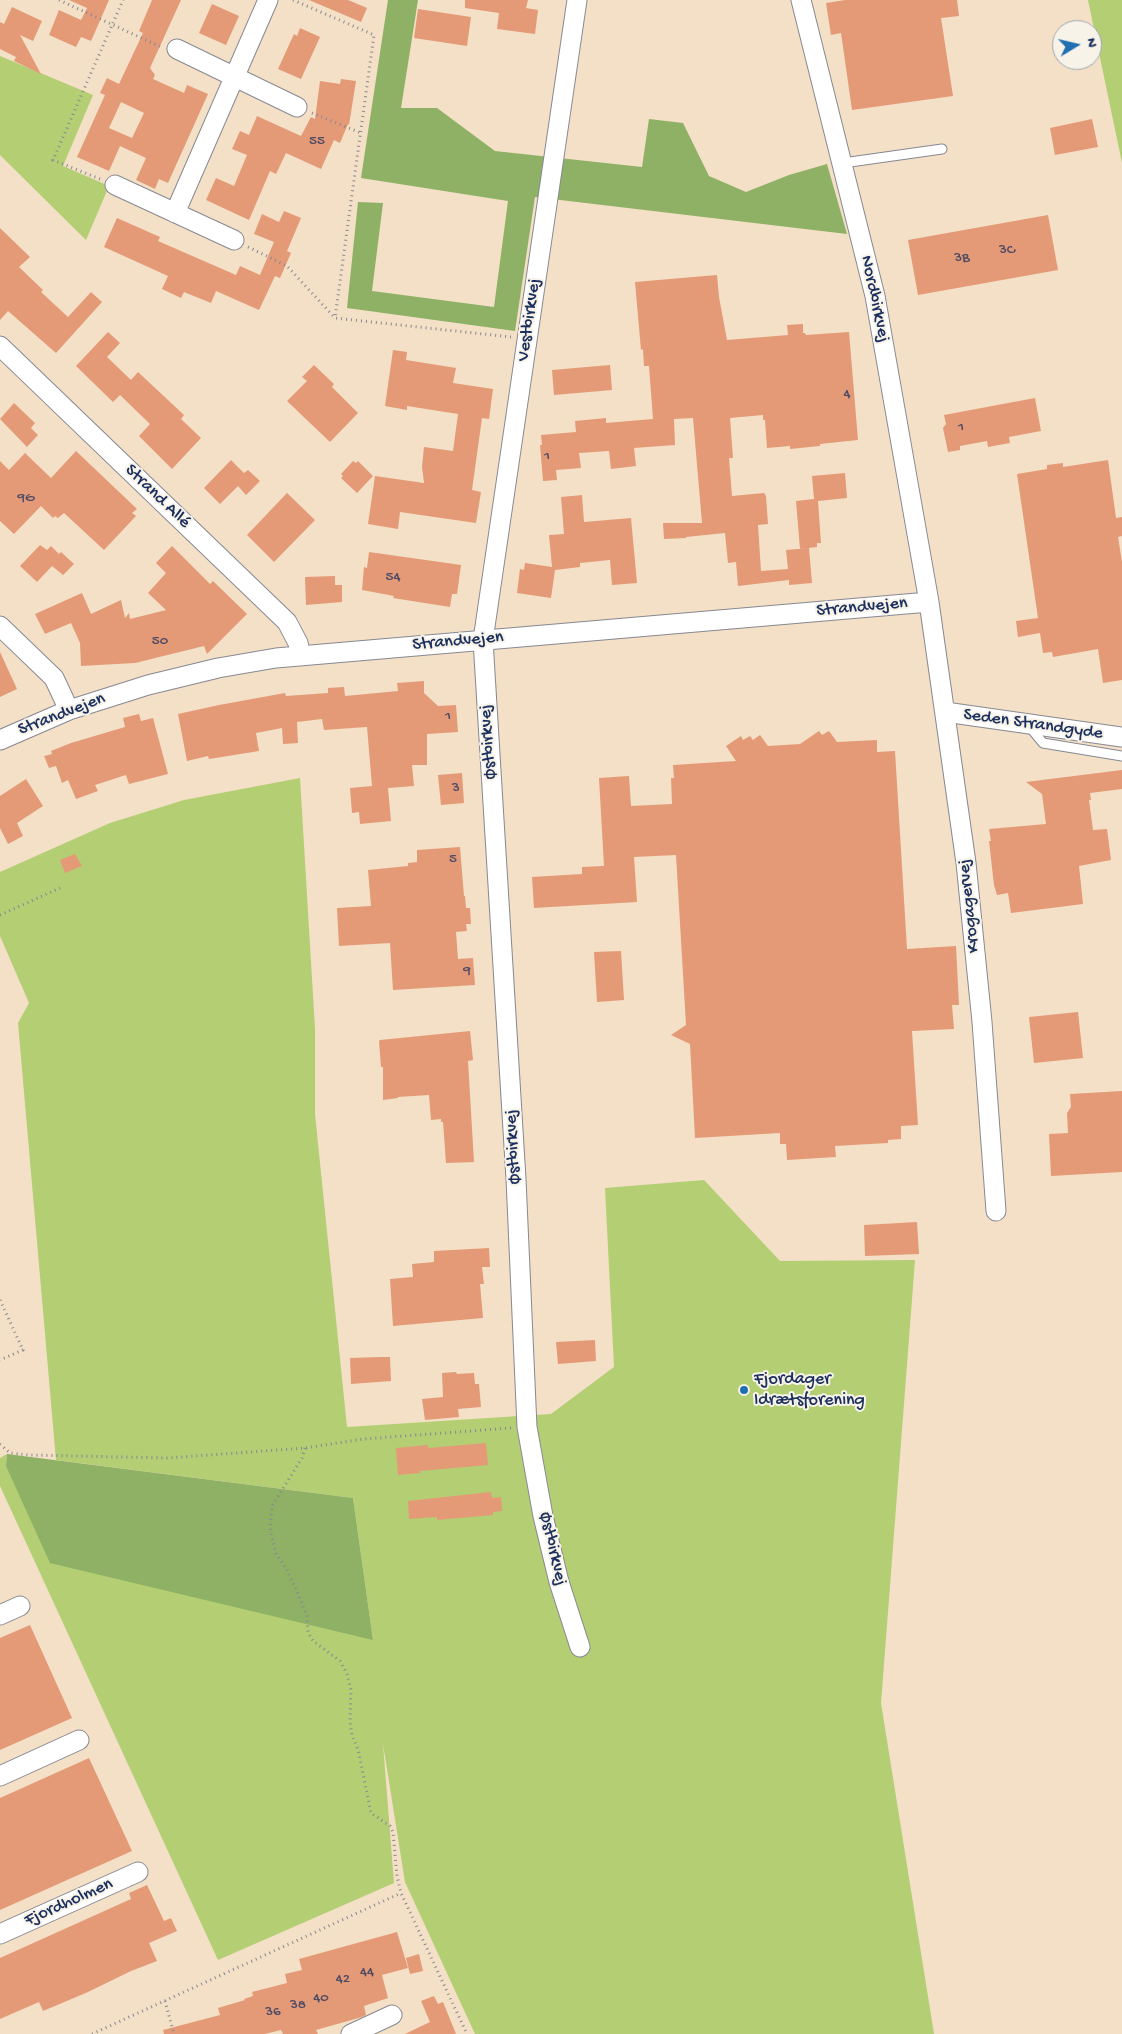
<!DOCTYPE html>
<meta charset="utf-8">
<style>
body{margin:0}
#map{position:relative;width:1122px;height:2034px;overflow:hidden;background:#f3e0c6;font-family:"Gochi Hand",sans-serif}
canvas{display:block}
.north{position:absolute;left:1052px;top:20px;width:50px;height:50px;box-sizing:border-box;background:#f7f3e8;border:1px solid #9fa5b1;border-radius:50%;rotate:81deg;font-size:14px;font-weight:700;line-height:20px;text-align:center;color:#1b2f5e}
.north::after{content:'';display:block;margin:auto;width:18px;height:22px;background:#1f6fb2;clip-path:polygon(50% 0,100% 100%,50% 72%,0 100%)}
</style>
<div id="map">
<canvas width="1122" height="2034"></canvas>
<div class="north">N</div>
</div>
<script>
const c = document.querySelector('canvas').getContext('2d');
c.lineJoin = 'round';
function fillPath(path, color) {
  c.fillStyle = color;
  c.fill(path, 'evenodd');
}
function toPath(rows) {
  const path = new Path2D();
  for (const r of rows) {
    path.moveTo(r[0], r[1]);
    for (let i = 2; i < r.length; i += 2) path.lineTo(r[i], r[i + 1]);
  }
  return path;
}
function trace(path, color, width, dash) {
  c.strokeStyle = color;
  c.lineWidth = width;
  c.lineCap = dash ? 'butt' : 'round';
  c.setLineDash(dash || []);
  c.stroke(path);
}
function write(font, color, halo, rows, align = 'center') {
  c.font = font + ' "Gochi Hand",sans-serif';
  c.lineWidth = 4;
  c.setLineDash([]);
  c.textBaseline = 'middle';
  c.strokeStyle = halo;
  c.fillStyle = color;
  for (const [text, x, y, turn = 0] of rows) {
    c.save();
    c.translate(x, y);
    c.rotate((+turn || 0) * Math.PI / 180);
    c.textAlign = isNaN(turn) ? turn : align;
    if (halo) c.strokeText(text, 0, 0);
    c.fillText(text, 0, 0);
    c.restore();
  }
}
const green = toPath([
 [1088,0,1122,0,1122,163],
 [0,56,93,95,63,166,109,186,86,240,0,155],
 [300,778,315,1029,315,1114,347,1427,551,1414,614,1367,605,1188,704,1180,780,1261,915,1260,881,1703,934,2034,475,2034,405,1882,383,1744,394,1883,218,1960,0,1486,0,1458,7,1454,6,1466,373,1640,353,1498,56,1460,18,1023,29,1003,0,936,0,872,110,823,184,800]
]);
const forest = toPath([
 [388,0,418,0,401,108,437,108,495,151,642,167,649,119,683,123,709,176,746,192,789,175,827,164,847,234,535,197,515,331,347,308,358,202,383,203,372,291,494,307,508,201,361,178],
 [7,1454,353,1498,373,1640,50,1563,6,1466]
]);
const building = toPath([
 [69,0,109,0,91,41,81,37,76,47,49,35,59,10,81,20,87,8],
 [152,0,181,0,150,68,155,75,153,79,184,93,187,85,208,94,168,183,159,179,155,189,136,180,146,158,120,146,109,171,77,157,105,95,100,93,107,78,119,84,143,33,139,31],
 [121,102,144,113,132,138,109,128],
 [309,0,348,0,367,8,361,22],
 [465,0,528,0,526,8,538,10,535,34,497,29,499,13,465,8],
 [845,0,957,0,959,16,941,18,953,96,852,110,841,33,831,35,826,3],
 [212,4,239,16,226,45,199,33],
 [12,7,42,21,33,41,20,35,41,74,14,61,16,57,0,49,0,22,4,24],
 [418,9,471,17,467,46,414,38],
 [300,28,320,37,301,79,278,69,294,34,297,36],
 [341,79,356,81,349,125,348,124,340,143,334,140,321,169,286,153,276,174,270,171,249,220,206,200,216,178,234,186,247,155,232,149,240,131,249,135,257,116,301,136,311,117,315,119,320,81,340,84],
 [1092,119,1098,147,1055,155,1050,128],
 [284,211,301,218,287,251,291,253,280,278,275,276,259,310,216,291,211,303,184,292,181,298,162,289,168,276,104,247,117,218,160,237,158,241,236,275,240,266,260,275,274,242,254,234,262,214,279,222],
 [1048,215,1058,270,918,295,908,240],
 [0,228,30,257,19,267,43,290,41,292,68,317,91,292,102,302,56,353,8,311,0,320],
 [717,275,719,297,727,340,788,335,787,325,803,324,803,333,805,333,806,335,849,332,858,440,820,444,820,446,790,449,790,446,767,448,765,420,763,420,763,415,730,418,733,458,729,458,732,496,764,493,766,496,768,524,758,525,761,571,788,569,786,550,809,548,812,583,789,585,789,580,738,586,736,562,728,563,725,533,686,537,686,538,664,539,663,523,702,523,693,418,674,419,675,445,634,448,636,466,611,469,609,451,579,453,581,468,556,470,557,480,543,481,540,445,542,445,541,435,576,432,575,421,606,418,606,423,653,419,649,366,644,366,643,349,641,350,635,282],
 [108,332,120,343,107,357,131,380,138,372,184,415,181,419,201,438,172,469,139,436,150,424,120,395,113,402,76,366],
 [393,350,407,352,406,360,456,368,453,383,493,389,489,419,482,418,472,490,481,492,476,523,400,512,398,529,368,524,375,476,424,483,422,467,424,447,453,451,458,414,407,406,407,410,385,406],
 [314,365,334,384,332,387,358,413,330,442,287,401,307,381,302,377],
 [610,365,612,390,554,395,552,370],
 [1035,398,1041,431,1009,437,1010,443,988,447,987,441,960,446,960,450,948,452,943,428,946,424,944,415],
 [14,403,35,423,31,428,38,435,27,447,0,419],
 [76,451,137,509,132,513,136,516,104,550,64,513,58,518,55,516,53,518,41,506,14,534,0,521,0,461,9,470,25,453,51,478],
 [231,460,244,473,248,470,260,481,246,495,238,486,220,504,204,488],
 [1108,460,1116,518,1122,517,1122,536,1118,537,1122,562,1122,680,1103,683,1098,649,1053,657,1052,652,1043,653,1040,633,1018,637,1016,621,1038,618,1017,474,1047,469,1047,465,1063,463,1063,467],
 [353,461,356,463,358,461,373,476,357,493,341,478,343,476,341,474],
 [845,473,847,498,818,501,821,543,817,543,817,547,800,549,796,501,814,499,812,476],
 [287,493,315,520,274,562,247,535],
 [582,495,584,522,631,518,637,583,612,585,610,560,580,563,580,567,555,570,551,598,517,593,520,569,524,570,525,563,552,567,549,535,564,534,561,497],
 [40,545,47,550,51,546,59,554,61,552,74,564,63,575,52,566,37,582,20,566],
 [172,546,210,584,213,581,247,614,207,654,204,646,135,663,81,666,80,643,71,623,45,634,35,614,82,593,91,614,121,600,125,618,129,613,130,619,166,610,148,593,166,573,156,563],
 [369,552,461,565,457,594,452,594,450,607,393,598,394,596,362,590,364,567,367,568],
 [335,576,335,585,342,585,342,602,306,605,305,577],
 [0,652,17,689,0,697],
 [424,681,424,693,438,706,456,705,458,732,427,734,427,765,412,765,414,786,388,788,391,821,360,824,359,812,352,813,350,788,372,786,367,727,324,730,322,719,297,722,298,743,283,744,282,728,256,733,259,751,209,759,208,756,187,761,178,714,219,705,285,693,286,696,328,693,328,688,344,687,345,696,398,691,397,683],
 [139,714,141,721,153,718,168,774,129,784,126,775,95,785,98,791,76,799,68,780,62,783,56,766,49,768,44,756,52,754,51,751,71,743,125,727,123,718],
 [819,731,822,735,829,731,837,742,877,740,877,752,895,751,907,949,956,946,959,1005,952,1005,954,1029,912,1031,918,1125,901,1126,901,1139,888,1140,888,1143,835,1146,836,1157,787,1160,786,1144,780,1144,780,1133,695,1138,690,1044,671,1035,686,1025,676,855,634,857,637,902,534,908,532,877,582,874,582,867,604,866,599,778,629,776,631,806,672,804,671,778,674,778,673,765,736,761,726,746,741,736,743,740,750,736,753,740,760,735,768,746,800,744],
 [1122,770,1122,789,1090,793,1091,800,1089,800,1093,830,1107,829,1111,860,1079,866,1083,904,1011,913,1008,893,997,895,994,885,989,841,991,841,989,829,1046,824,1042,794,1026,782],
 [462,773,464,803,441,805,438,775],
 [26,779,43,806,17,823,23,836,8,844,0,828,0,796],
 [460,847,464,896,465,896,466,908,470,908,471,924,466,924,467,931,456,932,458,959,473,958,475,985,393,990,390,943,339,946,337,908,371,906,368,870,408,866,408,863,417,862,417,850],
 [75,854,82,866,65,873,60,860],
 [621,951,624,1000,597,1002,594,952],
 [1078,1012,1083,1058,1034,1063,1029,1017],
 [470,1031,473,1060,468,1061,474,1162,446,1163,443,1122,441,1122,441,1119,431,1120,429,1095,398,1097,398,1098,383,1100,383,1067,381,1067,379,1041,380,1040],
 [1122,1091,1122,1172,1051,1176,1049,1134,1068,1133,1067,1113,1071,1107,1070,1094],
 [917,1222,919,1254,865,1256,864,1225],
 [489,1248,490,1267,482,1267,484,1284,480,1284,483,1318,393,1326,390,1279,413,1277,412,1264,434,1262,434,1251],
 [595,1340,596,1361,558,1364,556,1342],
 [381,1357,390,1357,391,1381,351,1384,350,1358],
 [456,1372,457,1374,474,1373,475,1384,479,1384,481,1407,458,1409,459,1417,425,1420,422,1399,443,1397,442,1373],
 [486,1443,488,1465,420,1471,420,1473,398,1475,396,1448,428,1445,428,1448],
 [491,1492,492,1498,501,1497,502,1511,493,1512,493,1515,437,1520,437,1517,409,1519,408,1501],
 [30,1625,72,1718,0,1750,0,1638],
 [89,1758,132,1851,0,1910,0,1798],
 [147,1885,164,1921,171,1918,177,1931,149,1943,157,1961,131,1971,88,1992,43,2011,39,2002,0,2019,0,1958,131,1899,129,1893],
 [397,1932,408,1968,382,1975,388,1998,364,2006,366,2015,362,2017,316,2030,318,2034,283,2034,281,2030,265,2034,164,2034,163,2030,220,2015,218,2008,245,2000,244,1999,253,1996,252,1992,287,1983,285,1974,302,1970,299,1959],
 [419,1954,423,1971,410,1974,406,1958],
 [434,1996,438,2004,443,2002,456,2034,405,2034,430,2022,421,2001]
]);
const path = toPath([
 [59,0,161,47],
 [293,0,374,35,335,318,511,337],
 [312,113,361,133],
 [100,179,53,160,123,0],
 [248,247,287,266,335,318],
 [0,915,60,888],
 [0,1300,23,1350,0,1360],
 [0,1444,10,1453,30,1455,168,1458,305,1448,363,1439,511,1428],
 [305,1448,302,1458,272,1506,270,1528,276,1554,287,1570,299,1596,307,1616,308,1632,313,1641,340,1661,347,1674,351,1690,350,1721,352,1736,358,1749,371,1813,390,1826,393,1832,397,1876,401,1893,467,2034],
 [165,2001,174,2034],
 [92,2034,401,1893]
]);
const service = toPath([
 [843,163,942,149],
 [1029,726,1043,743,1122,756]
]);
const minor = toPath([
 [577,0,483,640,516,1179,527,1427,543,1516,559,1582,580,1647],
 [801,0,875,296,929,602,966,863,982,1022,996,1211],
 [177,49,297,107],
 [115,185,234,240],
 [175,213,268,0],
 [0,346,287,622,298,643,301,656],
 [0,626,54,678,69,710],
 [945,712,1122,737],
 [0,740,69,710,148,685,218,668,276,658,929,602],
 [0,1615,20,1606],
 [0,1776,79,1740],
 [0,1934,138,1872],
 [351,2034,392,2015]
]);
const markers = [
 [744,1390,5,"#1f6fb2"]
];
const numberNames = [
 ["55",317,142],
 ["3C",1007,251],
 ["3B",962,259],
 ["4",847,395],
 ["1",961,428],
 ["1",547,457],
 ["9G",26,499],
 ["54",393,578],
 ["50",160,642],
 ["1",448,717],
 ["3",456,789],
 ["5",453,860],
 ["9",467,972],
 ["44",367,1973],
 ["42",343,1980],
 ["40",321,1999],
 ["38",298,2006],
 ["36",273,2013]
];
const streetNames = [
 ["Nordbirkvej",874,299,78],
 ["Vestbirkvej",530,320,-82],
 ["Strand Allé",157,497,44],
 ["Strandvejen",862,608,-5],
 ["Strandvejen",458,642,-5],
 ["Strandvejen",62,715,-21],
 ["Seden Strandgyde",1033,725,8],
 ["Østbirkvej",489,742,-94],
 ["Krogagervej",970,906,-96],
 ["Østbirkvej",514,1147,-93],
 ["Østbirkvej",552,1549,77],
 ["Fjordholmen",69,1903,-24]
];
const poiNames = [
 ["Fjordager",754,1380],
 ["Idrætsforening",754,1401]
];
fillPath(green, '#b3ce73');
fillPath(forest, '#8eb165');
fillPath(building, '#e49a77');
trace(service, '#878892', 11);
trace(minor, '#878892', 21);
trace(path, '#878892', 3, [1, 4]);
trace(service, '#fff', 9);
trace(minor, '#fff', 19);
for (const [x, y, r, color] of markers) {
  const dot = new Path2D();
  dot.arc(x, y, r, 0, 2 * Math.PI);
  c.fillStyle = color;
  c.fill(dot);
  trace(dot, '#f7f3e8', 2);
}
write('15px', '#4d4a64', null, numberNames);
write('18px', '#1b2f5e', '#f7f3e8', streetNames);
write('18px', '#1b2f5e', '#f7f3e8', poiNames, 'left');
</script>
